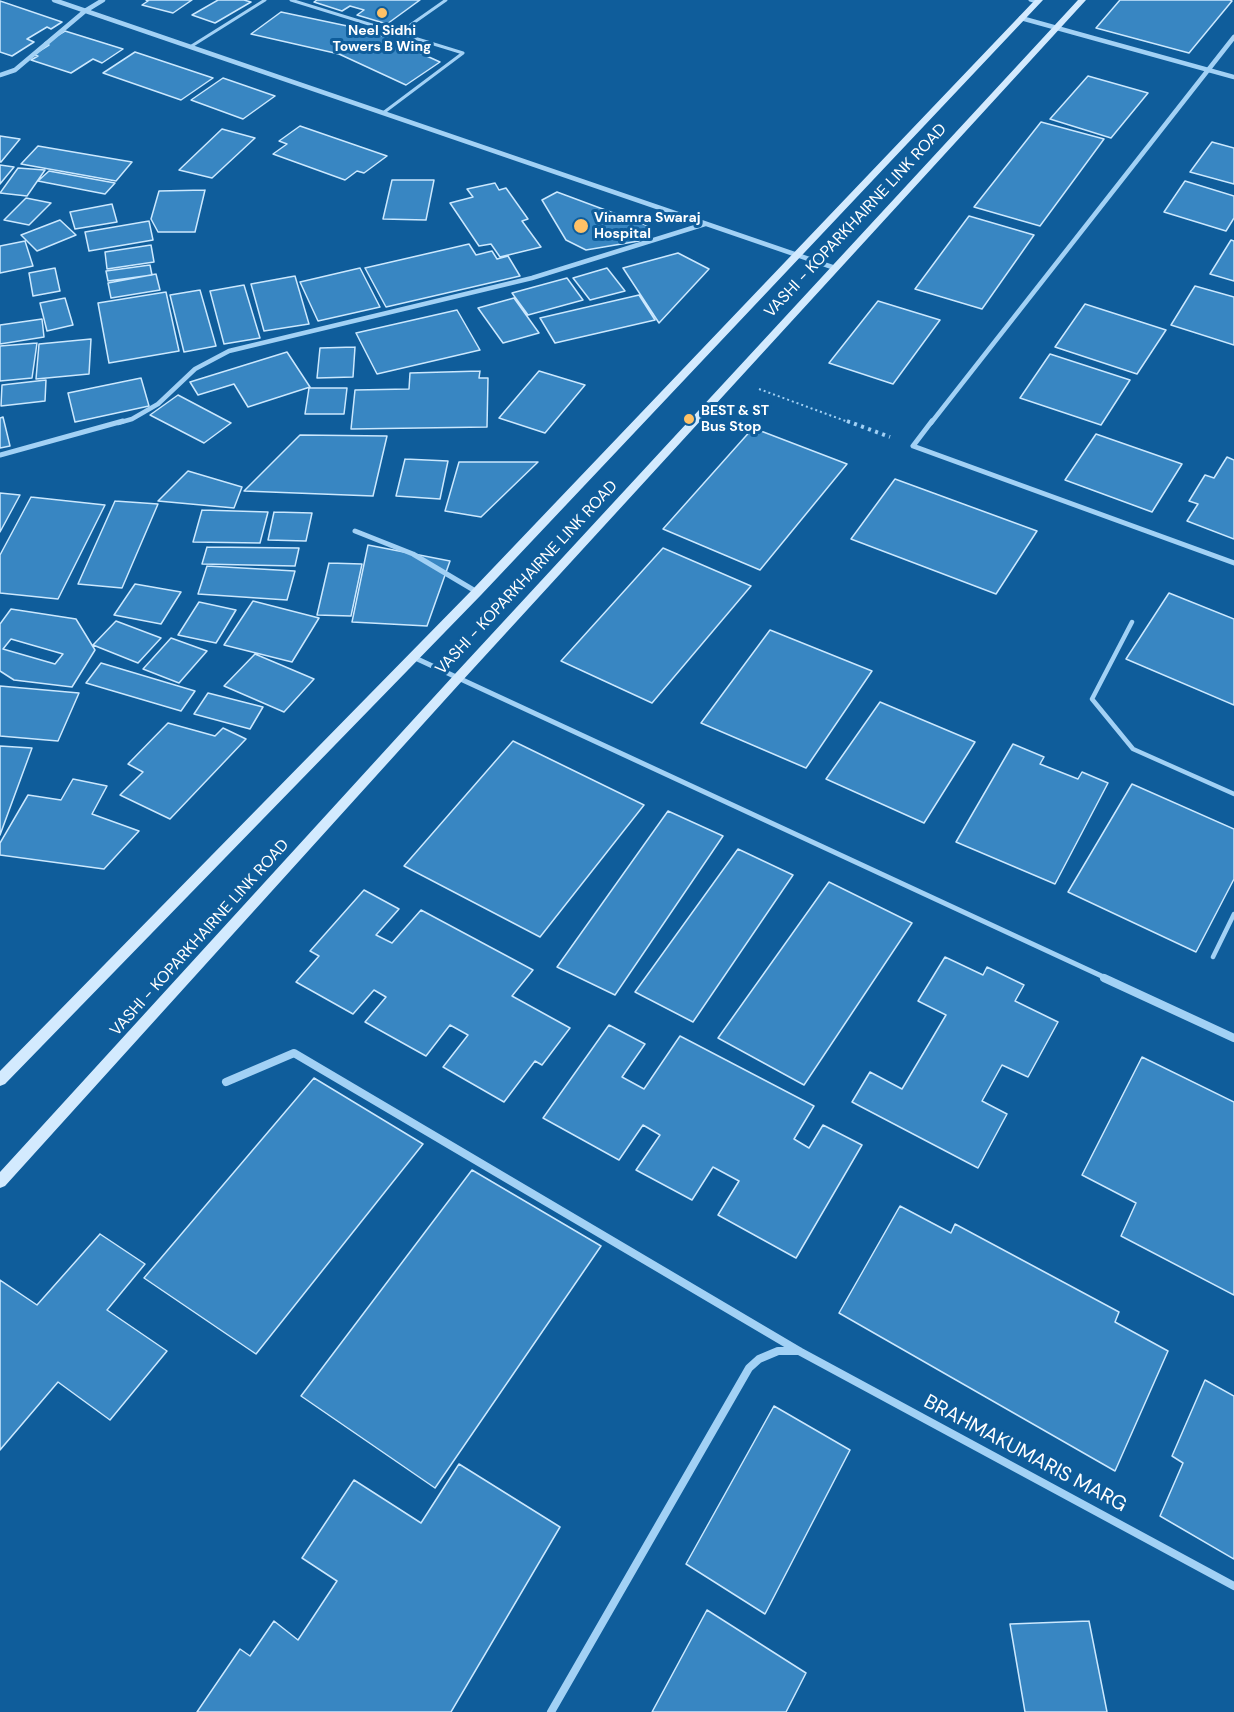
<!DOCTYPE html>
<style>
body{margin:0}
canvas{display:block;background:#0f5d9b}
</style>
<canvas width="1234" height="1712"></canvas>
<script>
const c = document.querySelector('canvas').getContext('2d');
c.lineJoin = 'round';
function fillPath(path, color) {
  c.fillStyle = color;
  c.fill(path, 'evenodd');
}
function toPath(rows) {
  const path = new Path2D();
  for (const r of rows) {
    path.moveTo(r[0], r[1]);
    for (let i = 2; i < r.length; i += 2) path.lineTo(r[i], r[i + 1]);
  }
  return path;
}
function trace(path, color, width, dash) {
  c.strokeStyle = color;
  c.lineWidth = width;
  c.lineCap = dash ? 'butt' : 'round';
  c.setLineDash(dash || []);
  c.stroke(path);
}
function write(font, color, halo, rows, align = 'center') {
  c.font = font + ' "DM Sans",sans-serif';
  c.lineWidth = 6;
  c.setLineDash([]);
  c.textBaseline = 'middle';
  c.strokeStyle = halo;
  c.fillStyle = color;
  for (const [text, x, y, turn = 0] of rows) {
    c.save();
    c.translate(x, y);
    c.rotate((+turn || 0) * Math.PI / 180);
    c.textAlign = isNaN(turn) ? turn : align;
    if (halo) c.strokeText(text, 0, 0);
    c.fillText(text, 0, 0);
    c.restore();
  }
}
const building = toPath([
 [146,0,192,0,173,13,142,5,148,1,146,0],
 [218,0,244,0,251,2,215,23,192,15,218,0],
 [317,0,420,0,387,24,357,15,364,10,350,6,342,11,314,2,317,0],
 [1120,0,1230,0,1232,1,1189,53,1096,28,1120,0],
 [0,1,62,22,51,29,47,27,27,39,34,42,12,56,0,52,0,1],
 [281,12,371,31,440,62,406,85,339,54,251,34,281,12],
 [65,31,123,49,102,63,93,59,71,73,31,60,38,56,33,55,49,45,45,43,65,31],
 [135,52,213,78,181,100,103,73,135,52],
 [1088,76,1148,93,1111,138,1050,119,1088,76],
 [223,78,275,96,243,119,191,100,223,78],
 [1041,122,1104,139,1040,226,974,207,1041,122],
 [300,126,387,156,364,173,357,171,345,180,273,154,287,144,279,141,300,126],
 [222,129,255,138,212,178,179,170,222,129],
 [0,136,20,139,1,162,0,162,0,136],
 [1212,142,1234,148,1234,184,1190,172,1212,142],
 [38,146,132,162,116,181,21,164,38,146],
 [0,165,14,167,0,184,0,165],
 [18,168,45,170,27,196,0,193,18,168],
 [49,171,115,183,105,194,38,181,49,171],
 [392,180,434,180,426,220,383,219,392,180],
 [1185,181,1234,196,1234,218,1226,231,1164,212,1185,181],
 [495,183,499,190,506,188,528,219,522,221,541,247,500,257,491,244,479,246,450,203,473,197,467,189,495,183],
 [205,190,195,232,158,232,151,219,159,191,205,190],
 [557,192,651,227,639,241,586,250,566,240,542,200,557,192],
 [26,198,51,203,29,225,4,220,26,198],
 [112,204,117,222,75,229,70,212,112,204],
 [969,216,1034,235,982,309,915,289,969,216],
 [60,220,76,235,37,251,21,235,60,220],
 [149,221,153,240,89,251,85,232,149,221],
 [1231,240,1234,241,1234,281,1210,274,1231,240],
 [25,241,33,266,0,273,0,246,25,241],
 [469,244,476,255,492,251,497,259,508,256,520,276,386,307,365,268,469,244],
 [151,245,154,262,107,269,105,252,151,245],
 [678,253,709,269,659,323,623,268,678,253],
 [150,265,152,275,108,281,106,271,150,265],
 [55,268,60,291,33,296,29,273,55,268],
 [360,268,380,307,318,321,300,282,360,268],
 [607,268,625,291,590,300,573,278,607,268],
 [156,274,160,290,111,298,108,283,156,274],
 [295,276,309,324,264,331,251,284,295,276],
 [567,278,583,300,528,315,512,293,567,278],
 [244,285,260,338,224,344,210,291,244,285],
 [1195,286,1234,297,1234,345,1171,325,1195,286],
 [200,290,216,346,184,352,170,295,200,290],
 [166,292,179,351,109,363,98,303,166,292],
 [639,295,655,320,555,343,540,318,639,295],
 [65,298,73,325,47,331,40,303,65,298],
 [514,298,539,333,503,343,478,308,514,298],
 [878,301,940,320,893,384,829,363,878,301],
 [1085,304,1166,330,1137,374,1055,347,1085,304],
 [457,310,480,350,377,374,356,333,457,310],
 [42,319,44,337,0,344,0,325,42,319],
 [91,339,89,374,36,379,39,344,91,339],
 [37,343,32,378,0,381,0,346,37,343],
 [355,347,353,377,317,378,320,348,355,347],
 [287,352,310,387,248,407,234,384,198,395,190,382,287,352],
 [1050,354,1130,380,1101,425,1020,398,1050,354],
 [480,371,479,378,488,378,487,427,351,429,355,390,409,389,410,373,480,371],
 [539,371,585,385,545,433,499,418,539,371],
 [141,378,149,406,75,422,68,393,141,378],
 [46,380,45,401,1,406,2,385,46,380],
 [309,388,347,388,344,414,305,414,309,388],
 [178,395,231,423,204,443,150,415,178,395],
 [3,417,10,446,0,448,0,418,3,417],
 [753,428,847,464,760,570,663,529,753,428],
 [1096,434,1182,464,1152,512,1065,480,1096,434],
 [300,435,387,436,373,496,244,491,300,435],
 [1227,457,1234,460,1234,539,1187,521,1198,504,1189,501,1205,475,1214,478,1227,457],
 [405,459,448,461,440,499,396,496,405,459],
 [459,462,538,462,481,517,445,511,459,462],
 [188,471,242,487,234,508,158,501,188,471],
 [895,479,1037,531,996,594,851,539,895,479],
 [0,493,20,495,0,532,0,493],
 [31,497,105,505,58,599,0,593,0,555,31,497],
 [115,501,158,504,122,588,78,584,115,501],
 [202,510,268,512,260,543,193,542,202,510],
 [274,512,312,513,306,541,268,540,274,512],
 [368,545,450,561,427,626,352,622,368,545],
 [207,547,299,548,295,566,202,564,207,547],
 [663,548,751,586,652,703,561,661,663,548],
 [329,563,362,564,351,616,317,615,329,563],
 [207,566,295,571,287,600,198,594,207,566],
 [135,584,181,592,161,624,114,615,135,584],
 [1169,593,1234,619,1234,705,1126,659,1169,593],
 [253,601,319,618,292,662,224,645,253,601],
 [199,602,236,610,216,643,178,635,199,602],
 [11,609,76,619,95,650,72,687,14,680,0,671,0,624,11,609],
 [11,639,63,654,55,664,3,649,11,639],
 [116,621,161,638,138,663,93,645,116,621],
 [770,630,872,671,806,768,701,723,770,630],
 [171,638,207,651,179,683,143,669,171,638],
 [255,654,314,679,284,712,224,686,255,654],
 [101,663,195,691,181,711,86,683,101,663],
 [0,686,79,693,58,741,0,736,0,686],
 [208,693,263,707,250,729,194,714,208,693],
 [880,702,975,742,924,823,826,779,880,702],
 [168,723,215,736,223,728,246,739,170,819,120,795,143,772,128,764,168,723],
 [513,741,644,805,540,937,404,866,513,741],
 [1013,744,1044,757,1040,764,1078,779,1082,772,1108,783,1055,884,956,842,1013,744],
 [0,746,32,748,0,835,0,746],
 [73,779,107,786,92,814,139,831,104,869,0,855,0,843,28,795,61,800,73,779],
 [1132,784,1234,829,1234,879,1196,952,1068,892,1132,784],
 [668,811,723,836,615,995,557,967,668,811],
 [738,849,793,875,693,1022,635,992,738,849],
 [829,882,912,923,804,1085,718,1038,829,882],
 [364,890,399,909,376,935,392,943,421,910,533,970,512,996,570,1028,542,1065,535,1061,504,1102,443,1067,468,1035,450,1025,426,1056,365,1022,386,997,374,990,353,1014,296,982,319,956,310,951,364,890],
 [945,957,983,975,987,967,1024,985,1015,1001,1058,1022,1028,1077,1002,1065,982,1101,1007,1114,978,1168,852,1102,870,1072,902,1089,946,1015,918,1001,945,957],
 [609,1025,645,1044,622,1077,644,1089,680,1036,814,1106,794,1139,809,1148,823,1125,862,1145,796,1258,718,1215,739,1181,713,1167,692,1200,636,1170,660,1135,643,1125,619,1160,543,1118,609,1025],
 [1142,1057,1234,1102,1234,1295,1121,1236,1136,1203,1082,1175,1142,1057],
 [314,1078,423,1144,256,1354,144,1278,314,1078],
 [472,1170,601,1246,435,1488,301,1396,472,1170],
 [900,1206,951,1233,955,1224,1119,1312,1115,1322,1168,1351,1115,1471,839,1313,900,1206],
 [100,1234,145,1264,107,1310,167,1351,110,1420,58,1382,0,1450,0,1280,37,1305,100,1234],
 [1205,1380,1234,1396,1234,1559,1160,1516,1183,1463,1172,1456,1205,1380],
 [774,1406,850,1450,765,1614,686,1564,774,1406],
 [459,1464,560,1527,451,1712,197,1712,240,1649,250,1656,274,1621,298,1640,337,1581,302,1558,354,1480,421,1523,459,1464],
 [707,1610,806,1673,786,1712,652,1712,707,1610],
 [1089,1621,1107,1712,1025,1712,1010,1624,1089,1621]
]);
const pathFar1 = toPath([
 [759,389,851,423]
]);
const path = toPath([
 [847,421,890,437]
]);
const laneFar1 = toPath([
 [291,0,463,53,383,113],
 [1030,0,1037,2],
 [399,33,446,0],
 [190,47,265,0]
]);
const lane = toPath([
 [1132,622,1092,699,1133,749,1234,794],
 [1213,957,1234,914]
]);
const streetFar2 = toPath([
 [54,0,835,268],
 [1021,18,1234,77],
 [0,75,15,70,85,11,103,0],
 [118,423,132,419,158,404,195,369,229,351,532,278,705,224],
 [931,423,1234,37]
]);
const streetFar1 = toPath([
 [932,421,913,446,1234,563],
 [0,455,123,421],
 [355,531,413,554,477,592],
 [413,657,1108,979]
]);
const street = toPath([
 [1104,978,1234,1038],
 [226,1082,294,1053,799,1351,1234,1586],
 [551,1712,749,1368,759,1359,778,1351,799,1351]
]);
const secondary = toPath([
 [1035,0,1043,0,481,595,5,1084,0,1086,0,1071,473,589,1035,0],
 [1078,0,1086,0,462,681,5,1186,0,1188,0,1172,454,675,1078,0]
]);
const markers = [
 [382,13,6,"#ffc166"],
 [581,226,8,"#ffc166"],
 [689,419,6,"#ffc166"]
];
const farPoinames = [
 ["Neel Sidhi",382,31,"center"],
 ["Towers B Wing",382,47,"center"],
 ["Vinamra Swaraj",594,218],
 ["Hospital",594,234],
 ["BEST & ST",701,411],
 ["Bus Stop",701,427]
];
const streetNames = [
 ["VASHI - KOPARKHAIRNE LINK ROAD",856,221,-47],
 ["VASHI - KOPARKHAIRNE LINK ROAD",527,578,-47],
 ["VASHI - KOPARKHAIRNE LINK ROAD",200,938,-48]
];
const nearStreetnames = [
 ["BRAHMAKUMARIS MARG",1025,1454,28]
];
fillPath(building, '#3886c2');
trace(building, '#cbe8fe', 1.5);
trace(pathFar1, '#a2d1f5', 2, [2, 3]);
trace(path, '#a2d1f5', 4, [3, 4.5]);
trace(laneFar1, '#a2d1f5', 3);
trace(lane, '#a2d1f5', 4.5);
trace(streetFar2, '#a2d1f5', 4.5);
trace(streetFar1, '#a2d1f5', 5);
trace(street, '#a2d1f5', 8);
fillPath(secondary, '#d3eafe');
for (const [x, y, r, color] of markers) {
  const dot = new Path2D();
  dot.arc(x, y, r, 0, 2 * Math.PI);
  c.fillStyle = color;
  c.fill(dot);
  trace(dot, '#0f5d9b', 2);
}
write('bold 14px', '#fff', '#0f5d9b', farPoinames, 'left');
write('16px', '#fff', '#0f5d9b', streetNames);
write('20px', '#fff', '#0f5d9b', nearStreetnames);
</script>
